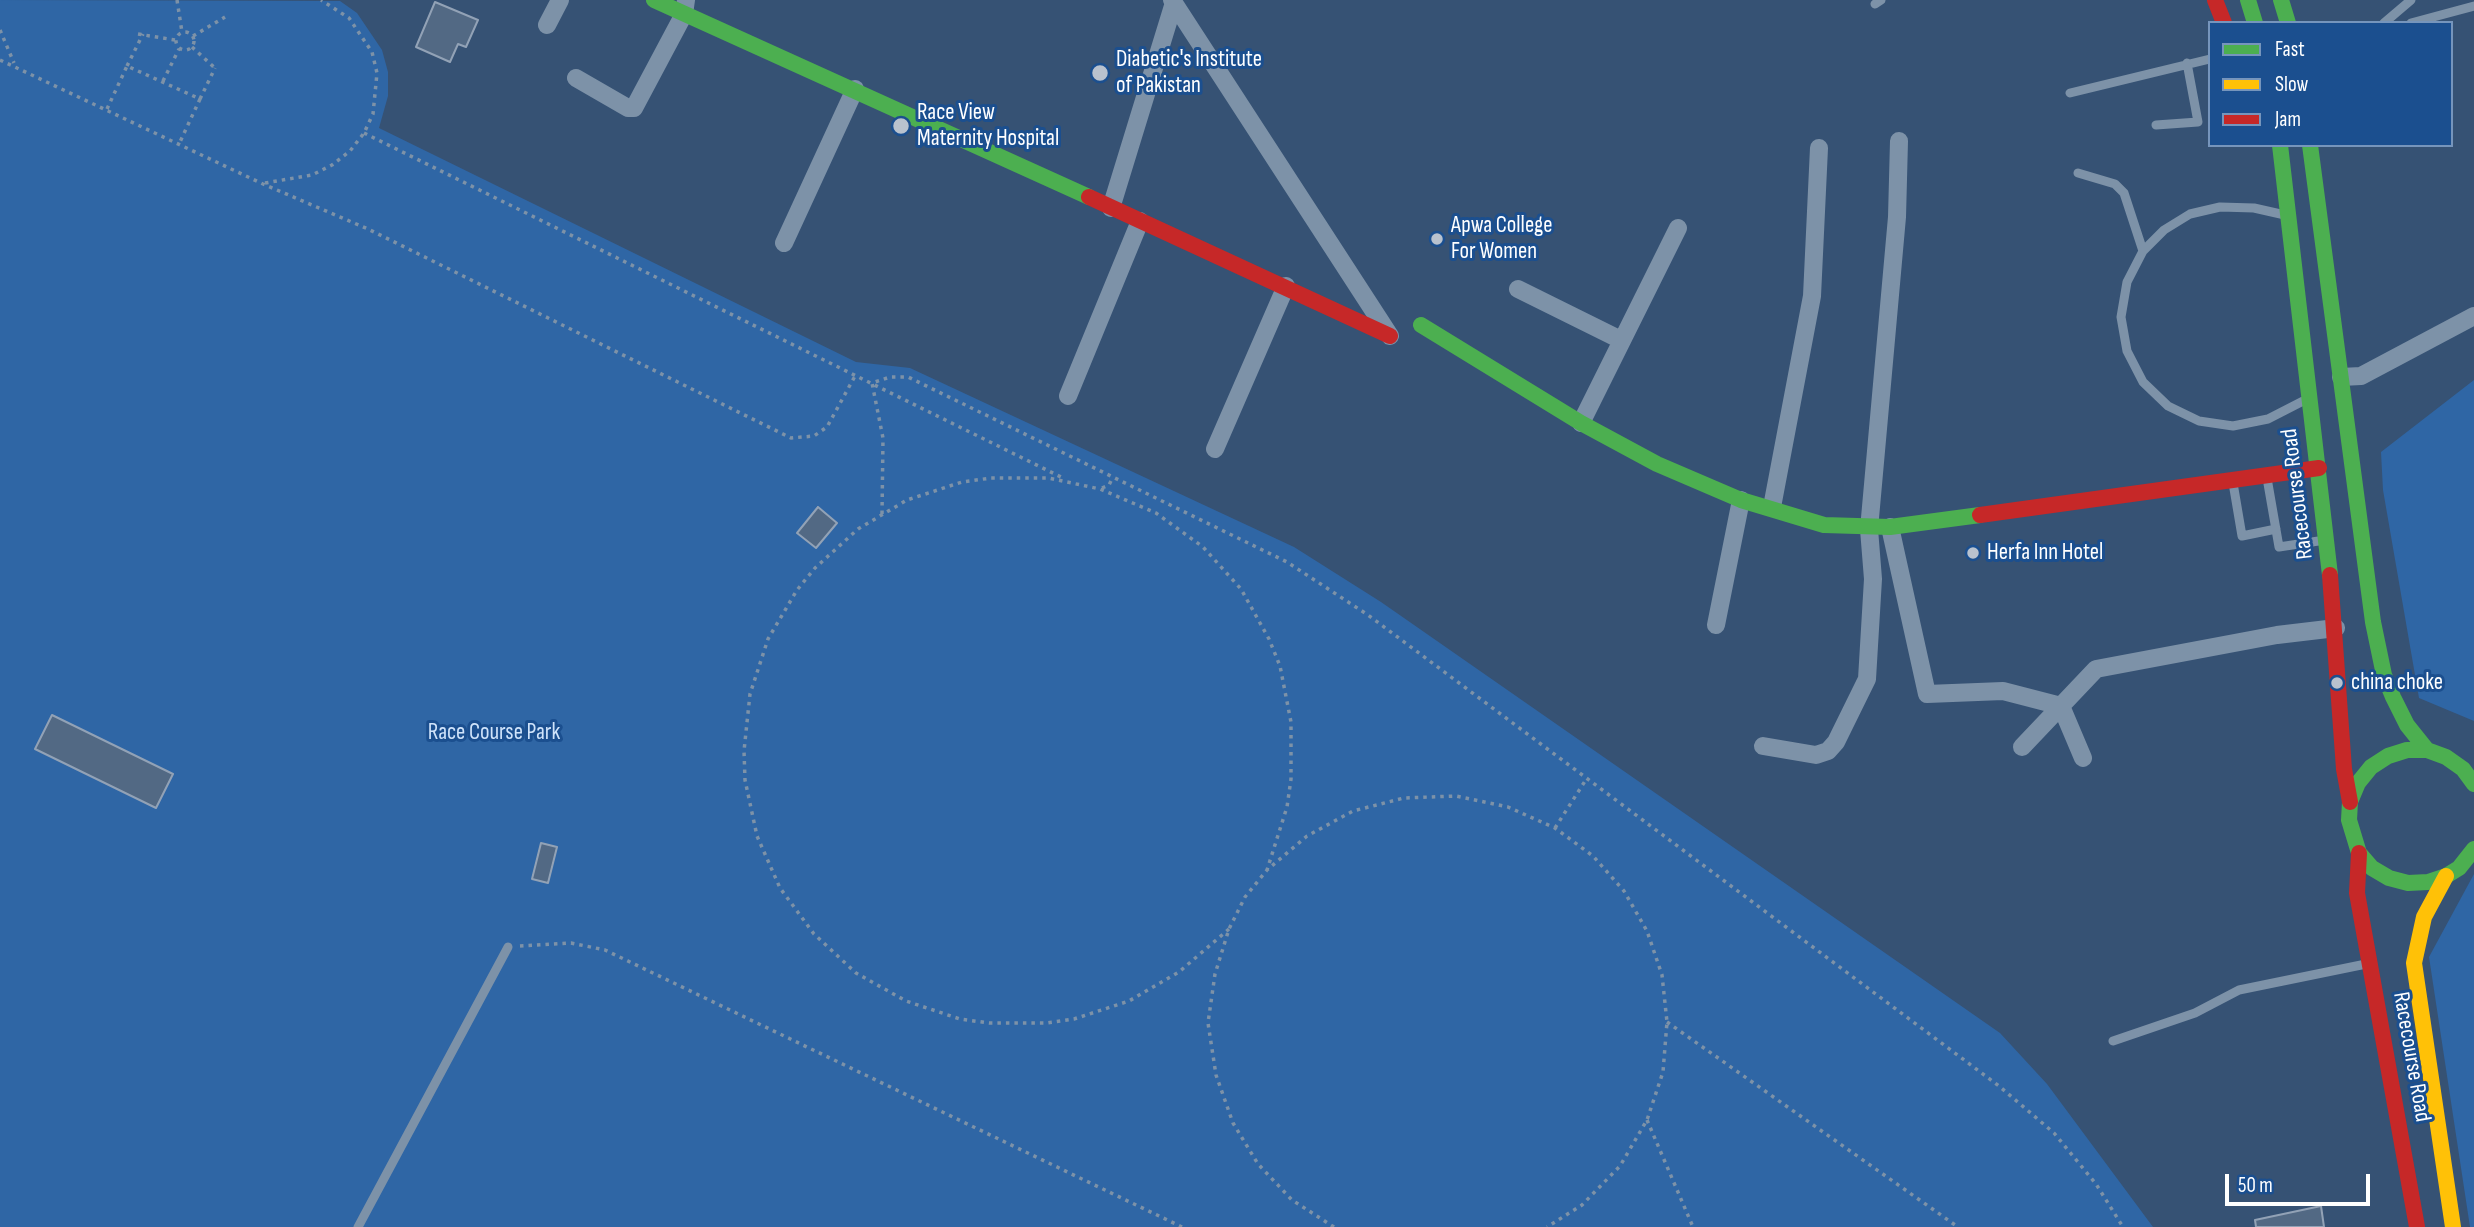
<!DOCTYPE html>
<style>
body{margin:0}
#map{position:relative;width:2474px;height:1227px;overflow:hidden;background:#365274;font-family:"Sofia Sans Condensed",sans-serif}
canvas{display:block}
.legend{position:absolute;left:2208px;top:21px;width:245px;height:126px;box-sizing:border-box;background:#1b4f8f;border:2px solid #7695bc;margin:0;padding:9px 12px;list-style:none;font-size:21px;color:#fff}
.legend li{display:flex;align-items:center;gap:14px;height:35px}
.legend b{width:35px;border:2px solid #7695bc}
.scale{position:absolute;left:2225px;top:1174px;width:145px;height:32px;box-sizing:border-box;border:4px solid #fff;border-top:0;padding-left:9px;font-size:21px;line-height:24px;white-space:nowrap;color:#fff;-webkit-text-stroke:5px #1b4f8f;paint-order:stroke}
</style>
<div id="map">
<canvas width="2474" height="1227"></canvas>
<ul class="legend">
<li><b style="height:9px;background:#4caf50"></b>Fast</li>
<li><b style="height:9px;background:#ffc107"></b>Slow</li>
<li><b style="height:9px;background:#c62828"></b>Jam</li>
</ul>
<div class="scale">50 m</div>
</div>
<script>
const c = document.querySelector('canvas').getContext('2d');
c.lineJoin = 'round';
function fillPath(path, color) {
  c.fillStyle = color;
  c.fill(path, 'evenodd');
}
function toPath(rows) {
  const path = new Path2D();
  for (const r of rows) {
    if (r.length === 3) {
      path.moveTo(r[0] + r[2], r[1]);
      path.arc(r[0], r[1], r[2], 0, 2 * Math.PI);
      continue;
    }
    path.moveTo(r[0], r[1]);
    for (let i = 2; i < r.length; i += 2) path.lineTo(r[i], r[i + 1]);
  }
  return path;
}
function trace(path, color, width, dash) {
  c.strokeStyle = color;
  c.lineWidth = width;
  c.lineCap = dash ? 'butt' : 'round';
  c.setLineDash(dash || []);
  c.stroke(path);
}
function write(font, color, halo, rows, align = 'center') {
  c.font = font + ' "Sofia Sans Condensed",sans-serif';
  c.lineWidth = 6;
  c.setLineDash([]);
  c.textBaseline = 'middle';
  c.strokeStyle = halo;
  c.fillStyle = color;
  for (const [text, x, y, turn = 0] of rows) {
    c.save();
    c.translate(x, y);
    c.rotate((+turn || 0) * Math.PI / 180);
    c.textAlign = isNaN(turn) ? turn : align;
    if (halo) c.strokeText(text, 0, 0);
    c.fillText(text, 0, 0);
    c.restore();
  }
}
const green = toPath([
 [0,0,340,1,357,13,382,50,388,72,388,96,379,128,856,362,910,368,1294,547,1381,602,2000,1033,2047,1084,2153,1227,0,1227],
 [2474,380,2474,721,2419,698,2383,490,2381,452],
 [2474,874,2474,1227,2470,1227,2429,957]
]);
const building = toPath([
 [435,2,478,20,466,47,458,44,450,62,416,47,435,2],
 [818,507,837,523,816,548,797,533,818,507],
 [52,715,173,774,156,808,35,749,52,715],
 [541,843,557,847,548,883,532,879,541,843],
 [2321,1206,2324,1227,2256,1227,2255,1220,2321,1206]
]);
const path = toPath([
 [177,0,182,32],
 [0,30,14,63],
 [185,41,9],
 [138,34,175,40],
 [193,36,225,17],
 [192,47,216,69],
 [0,60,263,184,368,229,791,438,814,436,827,427,855,376],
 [127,66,143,34],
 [163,81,179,49],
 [200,99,215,68],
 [107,109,127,66,200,99,179,144],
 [364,133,1065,479],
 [265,183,312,175,332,165,350,151,364,133,373,114,377,73,372,52,349,18,321,0],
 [1102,488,1109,485,1113,477],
 [882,514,883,438,872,383,890,377,908,377,1287,562,1368,615,1999,1086,2054,1133,2096,1184,2123,1227],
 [1555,828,1587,778],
 [1229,929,1179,972,1129,1001,1074,1019,1046,1023,989,1023,960,1019,906,1001,856,973,814,934,780,888,757,836,745,780,744,751,750,694,768,639,797,590,815,568,858,529,907,500,962,482,991,478,1048,478,1100,489,1156,513,1203,547,1241,589,1269,639,1280,666,1291,722,1291,779,1287,807,1267,870],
 [520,946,571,943,605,950,1182,1227],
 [1667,1022,1958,1227],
 [1647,1120,1693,1227],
 [1334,1227,1292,1200,1258,1164,1233,1123,1216,1075,1208,1023,1215,974,1229,929,1245,897,1267,870,1307,836,1353,811,1404,798,1456,796,1508,807,1555,828,1593,856,1624,891,1647,931,1662,975,1667,1022,1663,1072,1647,1120,1620,1166,1582,1205,1547,1227]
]);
const lane = toPath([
 [1875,4,1881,0],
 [2384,23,2411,0],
 [2411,23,2474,6],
 [2070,93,2210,59],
 [2156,125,2198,122,2187,63],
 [2078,173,2115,184,2124,193,2143,251],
 [2285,215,2254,208,2220,207,2190,214,2164,230,2143,251,2127,282,2121,317,2127,351,2143,382,2168,406,2199,421,2233,426,2268,419,2307,399],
 [2267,478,2279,547,2325,540],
 [2233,483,2242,536,2276,529],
 [2113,1041,2195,1013,2239,990,2366,964],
 [358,1227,508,947]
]);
const street = toPath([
 [1172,0,1390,336],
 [547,25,560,0],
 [576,78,628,108,634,108,684,14,686,0],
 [1111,208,1173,6],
 [784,243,855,89],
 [1518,289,1621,340],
 [2341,377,2361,376,2474,316],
 [1068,396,1140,221],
 [1581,423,1678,228],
 [1215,449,1286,286],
 [1772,507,1812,296,1819,148],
 [1890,527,1927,694,2003,691,2061,706,2083,758],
 [1716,625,1741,500],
 [1763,746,1816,755,1828,751,1836,742,1867,679,1873,579,1869,529,1897,217,1899,141],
 [2022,747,2096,669,2277,635,2336,628]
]);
const fast = toPath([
 [654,0,1089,197],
 [2248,0,2255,23],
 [2281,0,2288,23],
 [2280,145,2330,575],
 [2310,145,2373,622,2384,675,2393,697,2407,725,2427,750],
 [1421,325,1581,423,1657,464,1741,500,1824,525,1890,527,1980,515],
 [2474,784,2463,769,2446,757,2427,750,2407,750,2388,756,2371,767,2358,783,2350,802,2349,820,2359,853,2372,868,2389,878,2408,883,2428,882,2446,876,2459,868,2474,849]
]);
const slow = toPath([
 [2446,876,2424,917,2414,963,2453,1227]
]);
const jam = toPath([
 [2215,0,2224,23],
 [1089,197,1390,336],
 [1980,515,2319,468],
 [2330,575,2344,769,2350,802],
 [2359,853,2357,893,2417,1227]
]);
const markers = [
 [1100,73,9,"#b9c2ce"],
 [901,126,9,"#b9c2ce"],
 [1437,239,7,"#b9c2ce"],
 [1973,553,7,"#b9c2ce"],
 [2337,683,7,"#b9c2ce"]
];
const poiNames = [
 ["Diabetic's Institute",1116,60],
 ["of Pakistan",1116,86],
 ["Race View",917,113],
 ["Maternity Hospital",917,139],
 ["Apwa College",1451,226],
 ["For Women",1451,252],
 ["Herfa Inn Hotel",1987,553],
 ["china choke",2351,683]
];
const streetNames = [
 ["Racecourse Road",2298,494,-97],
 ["Racecourse Road",2411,1057,80]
];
const parkNames = [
 ["Race Course Park",494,733]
];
fillPath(green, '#2f66a5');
fillPath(building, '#526984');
trace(building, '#92a2b6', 2);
trace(path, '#7d92a8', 3.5, [3.5, 5]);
trace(lane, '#7d92a8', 9);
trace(street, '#7d92a8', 18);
trace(fast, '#4caf50', 16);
trace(slow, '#ffc107', 16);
trace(jam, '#c62828', 16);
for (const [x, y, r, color] of markers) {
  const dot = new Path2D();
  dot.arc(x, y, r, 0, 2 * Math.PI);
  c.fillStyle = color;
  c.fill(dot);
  trace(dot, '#1b4f8f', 2.5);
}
write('23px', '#fff', '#1b4f8f', poiNames, 'left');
write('23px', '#fff', '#1b4f8f', streetNames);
write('23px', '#cfe3fa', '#1b4f8f', parkNames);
</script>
